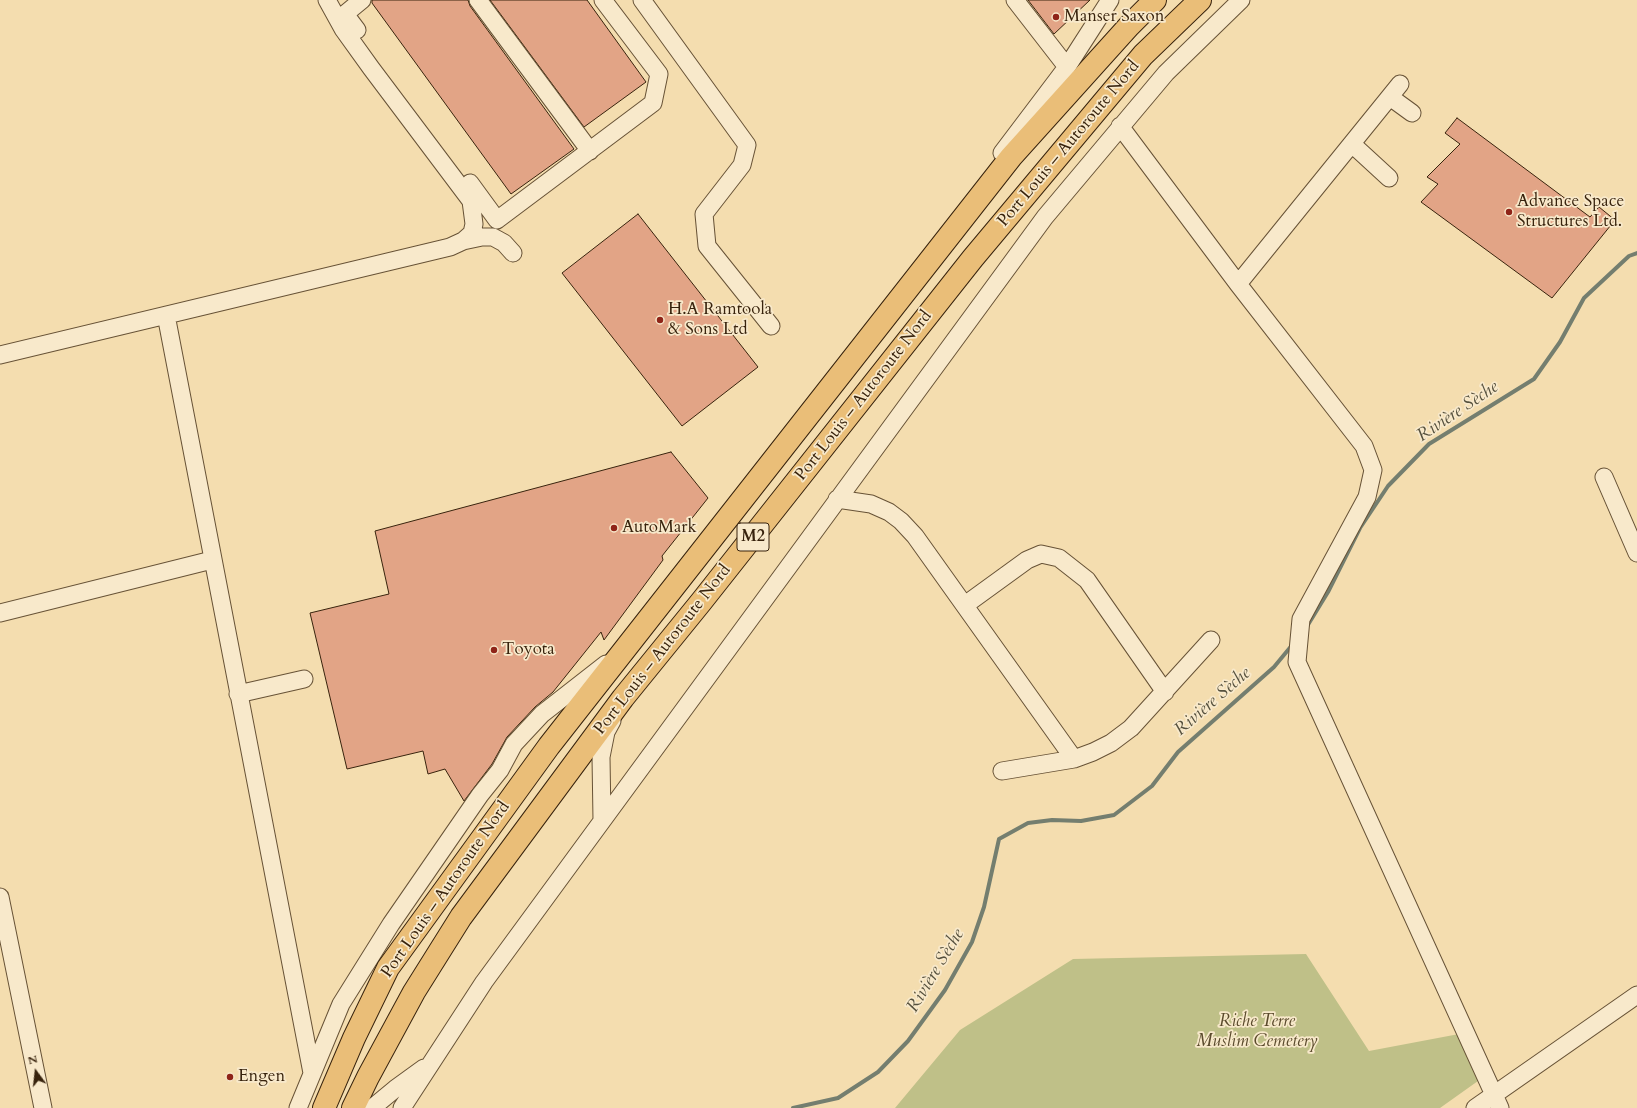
<!DOCTYPE html>
<meta charset="utf-8">
<style>
body{margin:0}
#map{position:relative;width:1637px;height:1108px;overflow:hidden;background:#f4ddaf;font-family:Cardo,serif}
canvas{display:block}
.north{position:absolute;left:16px;top:1052px;width:40px;height:40px;-webkit-text-stroke:3px #f8e9cb;paint-order:stroke;rotate:345deg;font-size:11px;font-weight:700;line-height:16px;text-align:center;color:#38230d}
.north::after{content:'';display:block;margin:auto;width:14px;height:18px;background:#38230d;clip-path:polygon(50% 0,100% 100%,50% 72%,0 100%)}
</style>
<div id="map">
<canvas width="1637" height="1108"></canvas>
<div class="north">N</div>
</div>
<script>
const c = document.querySelector('canvas').getContext('2d');
c.lineJoin = 'round';
function fillPath(path, color) {
  c.fillStyle = color;
  c.fill(path, 'evenodd');
}
function toPath(rows) {
  const path = new Path2D();
  for (const r of rows) {
    path.moveTo(r[0], r[1]);
    for (let i = 2; i < r.length; i += 2) path.lineTo(r[i], r[i + 1]);
  }
  return path;
}
function trace(path, color, width, dash) {
  c.strokeStyle = color;
  c.lineWidth = width;
  c.lineCap = dash ? 'butt' : 'round';
  c.setLineDash(dash || []);
  c.stroke(path);
}
function write(font, color, halo, rows, align = 'center') {
  c.font = font + ' Cardo,serif';
  c.lineWidth = 3.5;
  c.setLineDash([]);
  c.textBaseline = 'middle';
  c.strokeStyle = halo;
  c.fillStyle = color;
  for (const [text, x, y, turn = 0] of rows) {
    c.save();
    c.translate(x, y);
    c.rotate((+turn || 0) * Math.PI / 180);
    c.textAlign = isNaN(turn) ? turn : align;
    if (halo) c.strokeText(text, 0, 0);
    c.fillText(text, 0, 0);
    c.restore();
  }
}
const green = toPath([
 [1306,954,1369,1051,1459,1034,1478,1081,1440,1108,895,1108,960,1030,1073,959]
]);
const stream = toPath([
 [1306,628,1328,592,1360,528,1388,486,1429,444,1534,379,1560,342,1584,298,1629,256,1637,253],
 [793,1108,838,1098,878,1072,908,1041,945,990,972,942,984,907,999,839,1028,823,1052,820,1081,821,1114,815,1152,786,1178,752,1274,667,1293,644]
]);
const building = toPath([
 [372,0,468,0,470,6,574,149,511,194,372,3,372,0],
 [490,0,587,0,646,82,584,127,490,0],
 [1028,0,1090,0,1054,34,1028,0],
 [1457,118,1590,217,1599,207,1615,220,1552,298,1421,202,1438,184,1427,177,1460,144,1445,133,1457,118],
 [638,214,758,367,682,426,562,273,638,214],
 [671,452,708,498,662,556,663,560,604,640,601,632,553,692,535,707,507,737,492,764,464,801,445,769,428,774,423,751,347,769,310,613,389,594,375,531,671,452]
]);
const minor = toPath([
 [478,0,590,151],
 [642,0,747,145,742,165,704,214,707,246,771,326],
 [1015,0,1067,67],
 [357,30,345,14,362,0],
 [1390,97,1412,113],
 [1120,126,1238,284,1364,446,1373,470,1367,497,1301,619,1297,662,1500,1108],
 [1352,144,1389,178],
 [1002,153,1067,67,1110,0],
 [470,183,497,220,653,103,659,74,603,0],
 [463,241,482,237,493,237,504,243,513,253],
 [1238,284,1400,84],
 [166,315,312,1073],
 [0,355,450,247,463,241,472,233,474,224,471,201,371,68,343,29,327,0],
 [1604,477,1637,553],
 [837,499,871,504,889,512,901,521,915,536,1074,759],
 [965,605,1027,560,1041,554,1059,558,1087,580,1165,692],
 [0,613,212,560],
 [238,694,304,679],
 [1002,771,1074,759,1093,752,1111,743,1131,728,1211,640],
 [602,820,601,757,606,732,612,721],
 [0,897,43,1108],
 [298,1108,341,1004,391,924,480,795,500,770,514,744,542,714,606,664],
 [372,1108,395,1089,424,1068],
 [402,1108,484,982,1045,217,1166,73,1241,0],
 [1475,1108,1637,995]
]);
const highway = toPath([
 [324,1108,354,1038,388,968,549,746,1011,157,1129,26,1155,0],
 [353,1108,368,1077,414,992,461,917,623,698,701,602,973,258,1143,55,1200,0]
]);
const markers = [
 [1056,17,4,"#8f2418"],
 [1509,212,4,"#8f2418"],
 [660,320,4,"#8f2418"],
 [614,528,4,"#8f2418"],
 [494,650,4,"#8f2418"],
 [230,1077,4,"#8f2418"]
];
const shields = [
 [753,537,32]
];
const shieldNames = [
 ["M2",753,537]
];
const poiNames = [
 ["Manser Saxon",1064,17],
 ["Advance Space",1517,202],
 ["Structures Ltd.",1517,222],
 ["H.A Ramtoola",668,310],
 ["& Sons Ltd",668,330],
 ["AutoMark",622,528],
 ["Toyota",502,650],
 ["Engen",238,1077]
];
const streetNames = [
 ["Port Louis – Autoroute Nord",1069,144,-50],
 ["Port Louis – Autoroute Nord",864,396,-52],
 ["Port Louis – Autoroute Nord",663,650,-52],
 ["Port Louis – Autoroute Nord",446,890,-55]
];
const parkNames = [
 ["Riche Terre",1257,1022],
 ["Muslim Cemetery",1257,1042]
];
const waterNames = [
 ["Rivière Sèche",1458,412,-34],
 ["Rivière Sèche",1213,702,-41],
 ["Rivière Sèche",936,971,-59]
];
fillPath(green, '#bfc088');
trace(stream, '#747e6f', 4);
fillPath(building, '#e2a486');
trace(building, '#38230d', 1);
trace(minor, '#675236', 19);
trace(highway, '#38230d', 24);
trace(minor, '#f8e9cb', 17);
trace(highway, '#eabe78', 22);
for (const [x, y, r, color] of markers) {
  const dot = new Path2D();
  dot.arc(x, y, r, 0, 2 * Math.PI);
  c.fillStyle = color;
  c.fill(dot);
  trace(dot, '#f8e9cb', 1.5);
}
for (const [x, y, w] of shields) {
  const box = new Path2D();
  box.roundRect(x - w / 2, y - 14, w, 28, 3);
  c.fillStyle = '#f8e9cb';
  c.fill(box);
  trace(box, '#38230d', 1);
}
write('bold 16px', '#38230d', null, shieldNames);
write('17px', '#38230d', '#f8e9cb', poiNames, 'left');
write('17px', '#38230d', '#f8e9cb', streetNames);
write('italic 17px', '#5a4a2c', '#f8e9cb', parkNames);
write('italic 18px', '#56513e', '#f8e9cb', waterNames);
</script>
